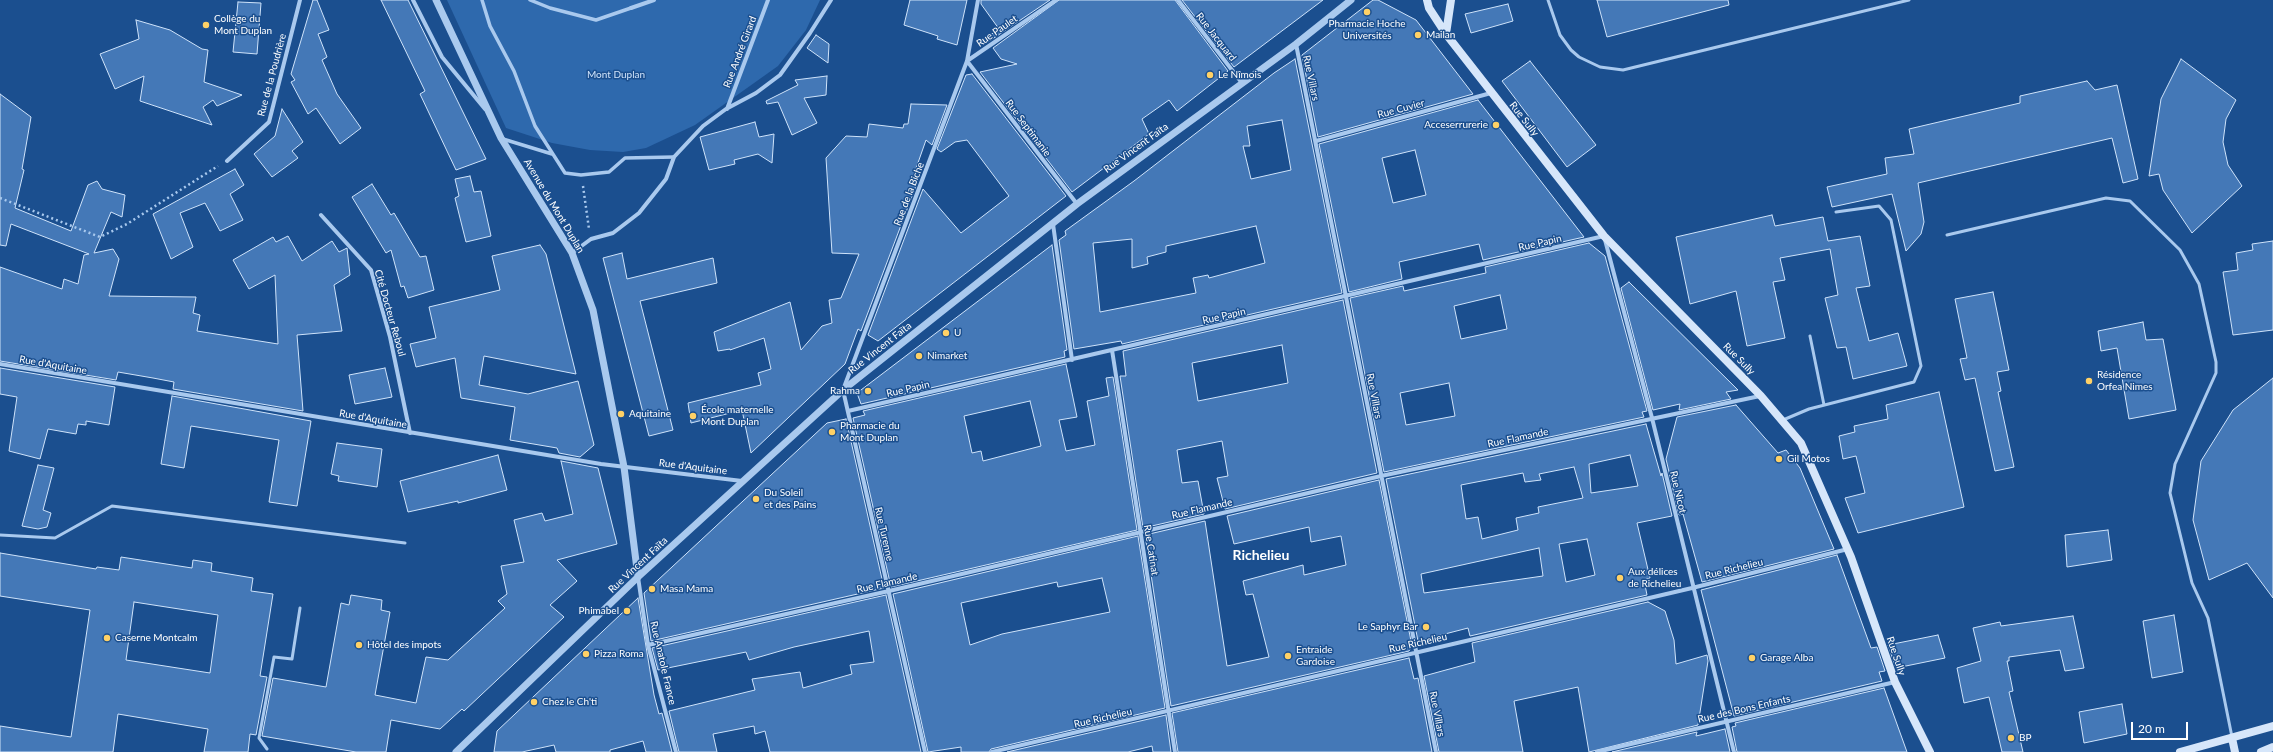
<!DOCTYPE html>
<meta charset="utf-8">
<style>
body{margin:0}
#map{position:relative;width:2273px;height:752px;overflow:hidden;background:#1b4f8f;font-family:Lato,sans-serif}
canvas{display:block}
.scale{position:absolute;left:2131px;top:722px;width:57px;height:18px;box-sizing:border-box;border:2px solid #fff;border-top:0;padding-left:5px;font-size:12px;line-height:14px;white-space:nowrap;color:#fff;-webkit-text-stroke:3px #1b4f8f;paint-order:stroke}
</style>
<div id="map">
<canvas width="2273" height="752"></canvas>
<div class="scale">20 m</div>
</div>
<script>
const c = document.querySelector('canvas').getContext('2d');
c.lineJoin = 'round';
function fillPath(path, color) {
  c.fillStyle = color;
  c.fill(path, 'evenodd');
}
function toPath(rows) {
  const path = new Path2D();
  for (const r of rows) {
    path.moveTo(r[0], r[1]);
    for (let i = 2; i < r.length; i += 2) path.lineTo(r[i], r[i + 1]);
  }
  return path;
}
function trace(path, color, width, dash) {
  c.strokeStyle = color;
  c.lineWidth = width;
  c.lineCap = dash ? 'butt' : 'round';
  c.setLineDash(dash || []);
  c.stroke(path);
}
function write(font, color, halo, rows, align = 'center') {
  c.font = font + ' Lato,sans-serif';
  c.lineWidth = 3;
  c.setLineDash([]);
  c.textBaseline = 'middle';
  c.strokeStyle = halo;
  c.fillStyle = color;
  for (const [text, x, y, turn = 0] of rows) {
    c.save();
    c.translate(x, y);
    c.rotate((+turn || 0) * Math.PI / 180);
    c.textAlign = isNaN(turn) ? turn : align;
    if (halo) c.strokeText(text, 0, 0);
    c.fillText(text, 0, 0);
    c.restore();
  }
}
const green = toPath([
 [447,0,820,0,806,30,778,66,695,125,646,148,623,152,590,150,552,143,506,128]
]);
const building = toPath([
 [313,0,317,0,329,30,318,34,327,57,322,60,337,94,361,128,340,144,316,108,308,114,291,82,295,80,291,74,313,0],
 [381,0,408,0,486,159,456,170,420,94,425,91,381,0],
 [910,0,967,0,957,45,937,39,938,36,904,25,910,0],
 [981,0,1050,0,988,42,986,38,999,29,981,4,981,0],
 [1059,0,1175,0,1228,71,1177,111,1169,100,1142,119,1149,134,1072,192,980,72,1017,64,1001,59,993,48,1059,0],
 [1182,0,1323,0,1234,67,1182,0],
 [1373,0,1378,0,1416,20,1473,94,1318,137,1302,55,1373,0],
 [1597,0,1728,0,1729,5,1607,37,1597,0],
 [238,2,261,3,257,54,233,52,238,2],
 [1508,4,1513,21,1471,33,1465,14,1508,4],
 [136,20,170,30,202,49,208,50,204,82,242,95,217,106,213,100,203,107,212,125,140,101,144,76,115,89,100,54,139,39,136,20],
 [816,35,829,44,828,63,807,48,816,35],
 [1295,59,1342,293,1122,344,1121,341,1074,349,1059,240,1066,235,1065,231,1134,181,1274,73,1295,59],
 [1282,120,1291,170,1251,179,1243,146,1250,146,1247,126,1282,120],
 [1256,226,1265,263,1209,278,1208,275,1193,278,1196,293,1100,312,1093,243,1132,239,1132,268,1148,264,1147,257,1166,252,1166,246,1256,226],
 [2181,59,2236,100,2226,119,2223,142,2228,165,2242,186,2192,233,2163,190,2159,174,2149,176,2161,99,2181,59],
 [1530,61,1596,145,1567,167,1502,81,1530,61],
 [972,74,1066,196,878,341,868,335,923,189,961,233,1009,196,967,140,955,142,941,152,937,149,966,75,972,74],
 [827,76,826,95,804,98,817,123,792,135,778,102,767,104,766,101,798,85,795,80,827,76],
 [2087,81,2095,90,2117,85,2138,179,2123,183,2112,138,1918,183,1924,222,1921,234,1906,251,1892,194,1832,207,1827,187,1887,174,1885,158,1914,154,1909,129,2020,103,2020,96,2087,81],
 [0,94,31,117,22,169,24,170,15,208,71,231,88,185,97,181,102,189,125,195,122,217,111,212,94,253,113,249,119,259,109,296,196,297,193,313,200,315,197,331,278,344,275,275,249,289,233,260,273,237,276,242,288,236,302,261,332,241,339,252,347,248,350,275,334,285,342,331,297,335,303,411,173,389,174,382,153,378,118,372,116,380,0,361,0,267,62,289,64,279,78,284,84,255,89,254,11,224,6,246,0,245,0,94],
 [1478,100,1584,237,1483,260,1479,244,1399,262,1402,279,1349,292,1319,144,1478,100],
 [1415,150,1426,195,1393,203,1382,158,1415,150],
 [911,104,947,105,932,145,926,140,913,177,917,183,861,331,858,329,845,364,751,453,742,410,691,423,688,403,761,385,758,373,771,369,764,338,730,350,730,349,718,351,714,332,790,302,801,350,822,326,832,323,829,300,841,298,859,254,832,253,826,158,846,136,867,137,869,124,903,128,904,124,908,124,911,104],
 [282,109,303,142,292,151,298,158,272,177,254,154,275,136,282,109],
 [755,122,759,137,774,134,772,163,758,154,734,160,735,164,709,170,700,137,755,122],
 [235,169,244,185,230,194,243,220,220,231,205,203,180,213,193,247,171,259,153,214,235,169],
 [470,176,474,192,481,191,491,236,466,242,455,198,459,196,455,179,470,176],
 [372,184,391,215,394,213,420,257,426,256,434,290,408,298,404,286,401,287,391,250,386,253,352,197,372,184],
 [1772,215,1775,226,1823,217,1828,241,1860,236,1870,286,1856,288,1869,341,1898,333,1907,366,1853,379,1846,347,1837,348,1825,298,1838,295,1830,249,1780,258,1785,280,1773,282,1785,338,1747,346,1736,291,1690,304,1676,237,1772,215],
 [2273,241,2273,330,2233,335,2223,272,2238,270,2236,253,2253,250,2252,244,2273,241],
 [1589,243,1605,256,1647,411,1642,412,1644,417,1384,472,1350,298,1403,286,1404,291,1486,273,1485,267,1589,243],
 [1500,295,1507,329,1461,339,1454,306,1500,295],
 [1449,383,1455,416,1406,425,1400,393,1449,383],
 [540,245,546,254,576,374,484,356,479,385,528,394,578,381,594,445,580,457,559,453,557,448,510,440,515,407,461,398,455,358,416,367,410,344,436,338,429,307,500,290,492,256,540,245],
 [1052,245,1067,350,1064,351,1065,357,861,404,857,393,1052,245],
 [622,253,627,279,713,258,717,283,640,301,673,430,649,436,603,258,622,253],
 [1629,282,1738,390,1726,392,1731,399,1679,410,1680,404,1653,410,1621,288,1629,282],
 [1993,292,2009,370,1997,372,2001,391,1998,392,2014,467,1995,471,1975,378,1965,380,1960,359,1967,358,1955,299,1993,292],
 [1343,300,1377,473,1225,509,1217,478,1228,476,1222,441,1177,450,1182,483,1198,481,1204,514,1143,528,1120,376,1126,376,1123,351,1343,300],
 [1282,345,1288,383,1198,401,1192,363,1282,345],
 [2143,322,2146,340,2163,339,2176,410,2129,419,2117,348,2101,351,2098,331,2143,322],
 [1066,364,1077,417,1059,420,1066,451,1095,445,1087,401,1109,396,1106,378,1113,377,1137,530,891,587,853,418,865,415,863,411,1066,364],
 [1030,401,1041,446,983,461,981,451,972,453,964,416,1030,401],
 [0,368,115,387,109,425,86,421,86,425,78,424,76,434,48,429,40,459,9,451,17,397,0,394,0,368],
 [385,368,392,397,355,404,349,375,385,368],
 [2273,378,2273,598,2247,563,2209,580,2193,520,2201,461,2233,410,2273,378],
 [1939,392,1964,507,1858,533,1845,498,1865,493,1856,456,1843,459,1839,436,1855,432,1854,426,1888,419,1886,405,1939,392],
 [172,396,311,421,297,506,269,502,279,440,191,426,184,468,161,464,172,396],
 [1736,405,1778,453,1786,450,1800,468,1834,549,1702,582,1683,514,1679,515,1666,459,1677,417,1736,405],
 [846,419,884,588,651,641,644,593,827,423,846,419],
 [1646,424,1661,476,1662,473,1672,516,1637,523,1650,578,1644,580,1647,595,1470,636,1468,628,1418,641,1386,479,1646,424],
 [1630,455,1638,486,1591,493,1589,464,1630,455],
 [1574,467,1583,498,1538,507,1539,513,1516,518,1518,530,1482,539,1478,517,1466,519,1461,485,1523,473,1525,482,1541,480,1539,474,1574,467],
 [1587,539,1595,575,1566,582,1559,544,1587,539],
 [1539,548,1543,576,1424,593,1421,574,1539,548],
 [337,443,382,449,377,487,338,481,339,476,331,474,337,443],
 [498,455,507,490,458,503,458,501,408,512,400,481,498,455],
 [561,461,598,468,617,544,557,560,577,581,550,605,564,617,464,711,462,709,440,729,391,720,386,752,356,752,262,736,273,678,326,687,341,603,349,605,351,595,382,600,381,610,390,612,375,695,416,703,426,657,448,660,505,608,498,601,507,594,501,566,524,562,514,520,542,513,545,521,573,514,561,461],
 [38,465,54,468,43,510,51,513,47,527,38,529,22,526,38,465],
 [1379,480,1412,646,1409,651,1171,706,1145,535,1205,521,1227,666,1269,657,1253,594,1246,595,1243,581,1303,565,1304,575,1346,565,1341,536,1311,542,1309,527,1234,544,1227,516,1379,480],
 [2108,530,2112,560,2067,567,2065,535,2108,530],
 [1138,536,1165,708,991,749,989,752,961,752,961,747,928,752,893,594,1138,536],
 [1102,578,1110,612,1002,634,970,645,961,603,1057,582,1058,587,1102,578],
 [0,553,96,569,97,567,119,570,121,557,192,568,193,560,212,563,211,571,253,578,251,591,273,594,260,676,267,677,256,735,250,734,248,752,204,752,208,729,118,714,113,752,0,752,0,726,71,737,90,610,0,596,0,553],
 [134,602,218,615,210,673,126,660,134,602],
 [1837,555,1871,648,1877,647,1885,671,1879,672,1882,681,1734,716,1701,590,1837,555],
 [886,595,921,752,770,752,765,731,755,734,754,726,713,734,717,752,679,752,669,711,755,690,752,679,800,672,803,688,852,674,850,665,874,662,869,631,794,647,749,660,746,652,658,670,652,648,886,595],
 [638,598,654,695,659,714,662,713,672,752,646,752,643,741,610,750,610,752,556,752,554,745,522,752,494,752,497,731,638,598],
 [1648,602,1665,611,1674,640,1676,664,1707,655,1708,661,1698,725,1589,752,1578,687,1514,701,1523,752,1439,752,1424,676,1475,662,1472,643,1648,602],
 [2174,615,2183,672,2152,678,2143,621,2174,615],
 [2073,616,2084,668,2065,671,2060,650,2009,657,2009,661,2007,661,2013,691,2009,692,2023,752,2002,752,1989,697,1964,703,1957,668,1981,661,1973,628,2000,622,2001,626,2073,616],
 [1938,635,1945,658,1896,668,1888,645,1938,635],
 [1409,658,1414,679,1418,678,1432,752,1178,752,1172,713,1409,658],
 [1884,688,1907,752,1737,752,1732,727,1736,726,1735,723,1884,688],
 [2122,704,2127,734,2084,743,2079,712,2122,704],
 [1166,715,1171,752,1153,752,1152,746,1128,752,1007,752,1166,715],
 [1725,729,1730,752,1612,752,1697,732,1696,736,1725,729]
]);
const path = toPath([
 [583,186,589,229],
 [0,198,100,237,127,224,218,166]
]);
const service = toPath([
 [1548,0,1560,35,1571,50,1579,57,1600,67,1623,70,1909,0],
 [1947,235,2106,198,2130,201,2180,250,2199,284,2216,362,2216,373,2175,464,2170,493,2192,583,2208,618,2232,737],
 [1810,336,1824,405],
 [1783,420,1809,409,1914,382,1921,366,1891,220,1879,206,1836,212],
 [0,535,55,538,112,506,405,543],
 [267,749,259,738,274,657,292,659,300,608]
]);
const pedestrian = toPath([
 [482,0,490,26,514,71,535,126,565,173,581,175,609,172,625,158,674,157],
 [530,0,550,8,596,20,631,8],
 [503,139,552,154]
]);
const minor = toPath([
 [413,0,442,57,485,109],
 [1056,0,967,61,1077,204],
 [1178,0,1242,83],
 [631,8,654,0],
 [1296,44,1436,752],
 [727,109,768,0],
 [1316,141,1491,93],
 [227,161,269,122,300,0],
 [321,215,371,270,390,337,410,433],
 [1053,224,1072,360],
 [572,253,591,239,613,233,639,213,666,179,674,157,703,126,726,109,756,93,780,75,810,33,831,0],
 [1112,350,1175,752],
 [0,364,601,464,742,481],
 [848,411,1604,236,1652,418,1734,752],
 [638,577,648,645,676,752],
 [648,645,889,591,1381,476,1760,396],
 [925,752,843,390,967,61,978,0],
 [992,752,1692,588,1848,549],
 [1597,752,1895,682]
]);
const tertiary = toPath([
 [436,0,501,138,572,253,593,310,624,467,638,577],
 [456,752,638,577,843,390,1077,204,1296,44,1351,0]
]);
const secondary = toPath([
 [1427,0,1429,8,1446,34,1604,236,1761,396,1801,443,1851,557,1895,682,1930,752],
 [1446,34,1451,0],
 [2232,738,2235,752],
 [2180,752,2273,726],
 [2261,752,2273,747]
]);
const markers = [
 [1367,12,4,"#ffd166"],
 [206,25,4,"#ffd166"],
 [1418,35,4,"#ffd166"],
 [1210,75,4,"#ffd166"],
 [1496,125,4,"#ffd166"],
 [946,333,4,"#ffd166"],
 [919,356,4,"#ffd166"],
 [2089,381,4,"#ffd166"],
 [868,391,4,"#ffd166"],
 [621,414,4,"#ffd166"],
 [693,416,4,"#ffd166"],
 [832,432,4,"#ffd166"],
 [1779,459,4,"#ffd166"],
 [756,499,4,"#ffd166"],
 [1620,578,4,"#ffd166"],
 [652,589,4,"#ffd166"],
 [627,611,4,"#ffd166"],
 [1426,627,4,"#ffd166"],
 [107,638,4,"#ffd166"],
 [359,645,4,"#ffd166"],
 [586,654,4,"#ffd166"],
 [1288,656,4,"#ffd166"],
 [1752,658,4,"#ffd166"],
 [534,702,4,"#ffd166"],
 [2011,738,4,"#ffd166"]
];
const poiNames = [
 ["Collège du",214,19],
 ["Mont Duplan",214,31],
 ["Pharmacie Hoche",1367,24,"center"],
 ["Universités",1367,36,"center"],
 ["Mailan",1426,35],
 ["Le Nîmois",1218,75],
 ["Acceserrurerie",1488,125,"right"],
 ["U",954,333],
 ["Nimarket",927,356],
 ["Résidence",2097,375],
 ["Orfea Nimes",2097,387],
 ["Rahma",860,391,"right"],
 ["École maternelle",701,410],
 ["Mont Duplan",701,422],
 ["Aquitaine",629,414],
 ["Pharmacie du",840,426],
 ["Mont Duplan",840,438],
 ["Gil Motos",1787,459],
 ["Du Soleil",764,493],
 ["et des Pains",764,505],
 ["Aux délices",1628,572],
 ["de Richelieu",1628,584],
 ["Masa Mama",660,589],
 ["Phimabel",619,611,"right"],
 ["Le Saphyr Bar",1418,627,"right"],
 ["Caserne Montcalm",115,638],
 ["Hôtel des impots",367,645],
 ["Entraide",1296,650],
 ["Gardoise",1296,662],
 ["Pizza Roma",594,654],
 ["Garage Alba",1760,658],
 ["Chez le Ch'ti",542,702],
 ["BP",2019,738]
];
const streetNames = [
 ["Rue Paulet",997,31,-35],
 ["Rue Jacquard",1216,37,52],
 ["Rue André Girard",740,52,-69],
 ["Rue de la Poudrière",272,75,-75],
 ["Rue Villars",1311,78,78],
 ["Rue Cuvier",1401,109,-15],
 ["Rue Sully",1524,119,52],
 ["Rue Septimanie",1028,128,53],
 ["Rue Vincent Faïta",1136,148,-36],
 ["Rue de la Biche",909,194,-69],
 ["Avenue du Mont Duplan",554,206,59],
 ["Rue Papin",1540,243,-13],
 ["Cité Docteur Reboul",390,313,74],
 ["Rue Papin",1224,316,-13],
 ["Rue Vincent Faïta",880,348,-38],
 ["Rue Sully",1739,359,45],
 ["Rue d'Aquitaine",53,365,10],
 ["Rue Papin",908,389,-13],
 ["Rue Villars",1374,396,79],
 ["Rue d'Aquitaine",373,419,10],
 ["Rue Flamande",1518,438,-12],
 ["Rue d'Aquitaine",693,467,7],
 ["Rue Nicot",1678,492,77],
 ["Rue Flamande",1202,509,-13],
 ["Rue Turenne",884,534,77],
 ["Rue Catinat",1151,550,81],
 ["Rue Vincent Faïta",638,565,-43],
 ["Rue Richelieu",1734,569,-14],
 ["Rue Flamande",887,583,-13],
 ["Rue Richelieu",1418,643,-13],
 ["Rue Sully",1896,656,71],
 ["Rue Anatole France",663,663,77],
 ["Rue des Bons Enfants",1744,709,-13],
 ["Rue Villars",1437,714,79],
 ["Rue Richelieu",1103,718,-13]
];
const parkNames = [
 ["Mont Duplan",616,75]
];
const districtNames = [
 ["Richelieu",1261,555]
];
fillPath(green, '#2e69ad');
fillPath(building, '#4478b7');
trace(building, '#cfe3fa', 1);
trace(path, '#a9c9ee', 2.5, [2, 3]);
trace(service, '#a9c9ee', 3);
trace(pedestrian, '#a9c9ee', 3.5);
trace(minor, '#a9c9ee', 4);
trace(tertiary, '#a9c9ee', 7);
trace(secondary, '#d6e6fa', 8);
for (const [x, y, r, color] of markers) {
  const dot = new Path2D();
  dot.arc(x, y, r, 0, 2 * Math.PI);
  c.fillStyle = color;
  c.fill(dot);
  trace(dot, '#1b4f8f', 1.5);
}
write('10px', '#fff', '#1b4f8f', poiNames, 'left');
write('10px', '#fff', '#1b4f8f', streetNames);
write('10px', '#cfe3fa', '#1b4f8f', parkNames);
write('bold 14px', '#fff', '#1b4f8f', districtNames);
</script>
